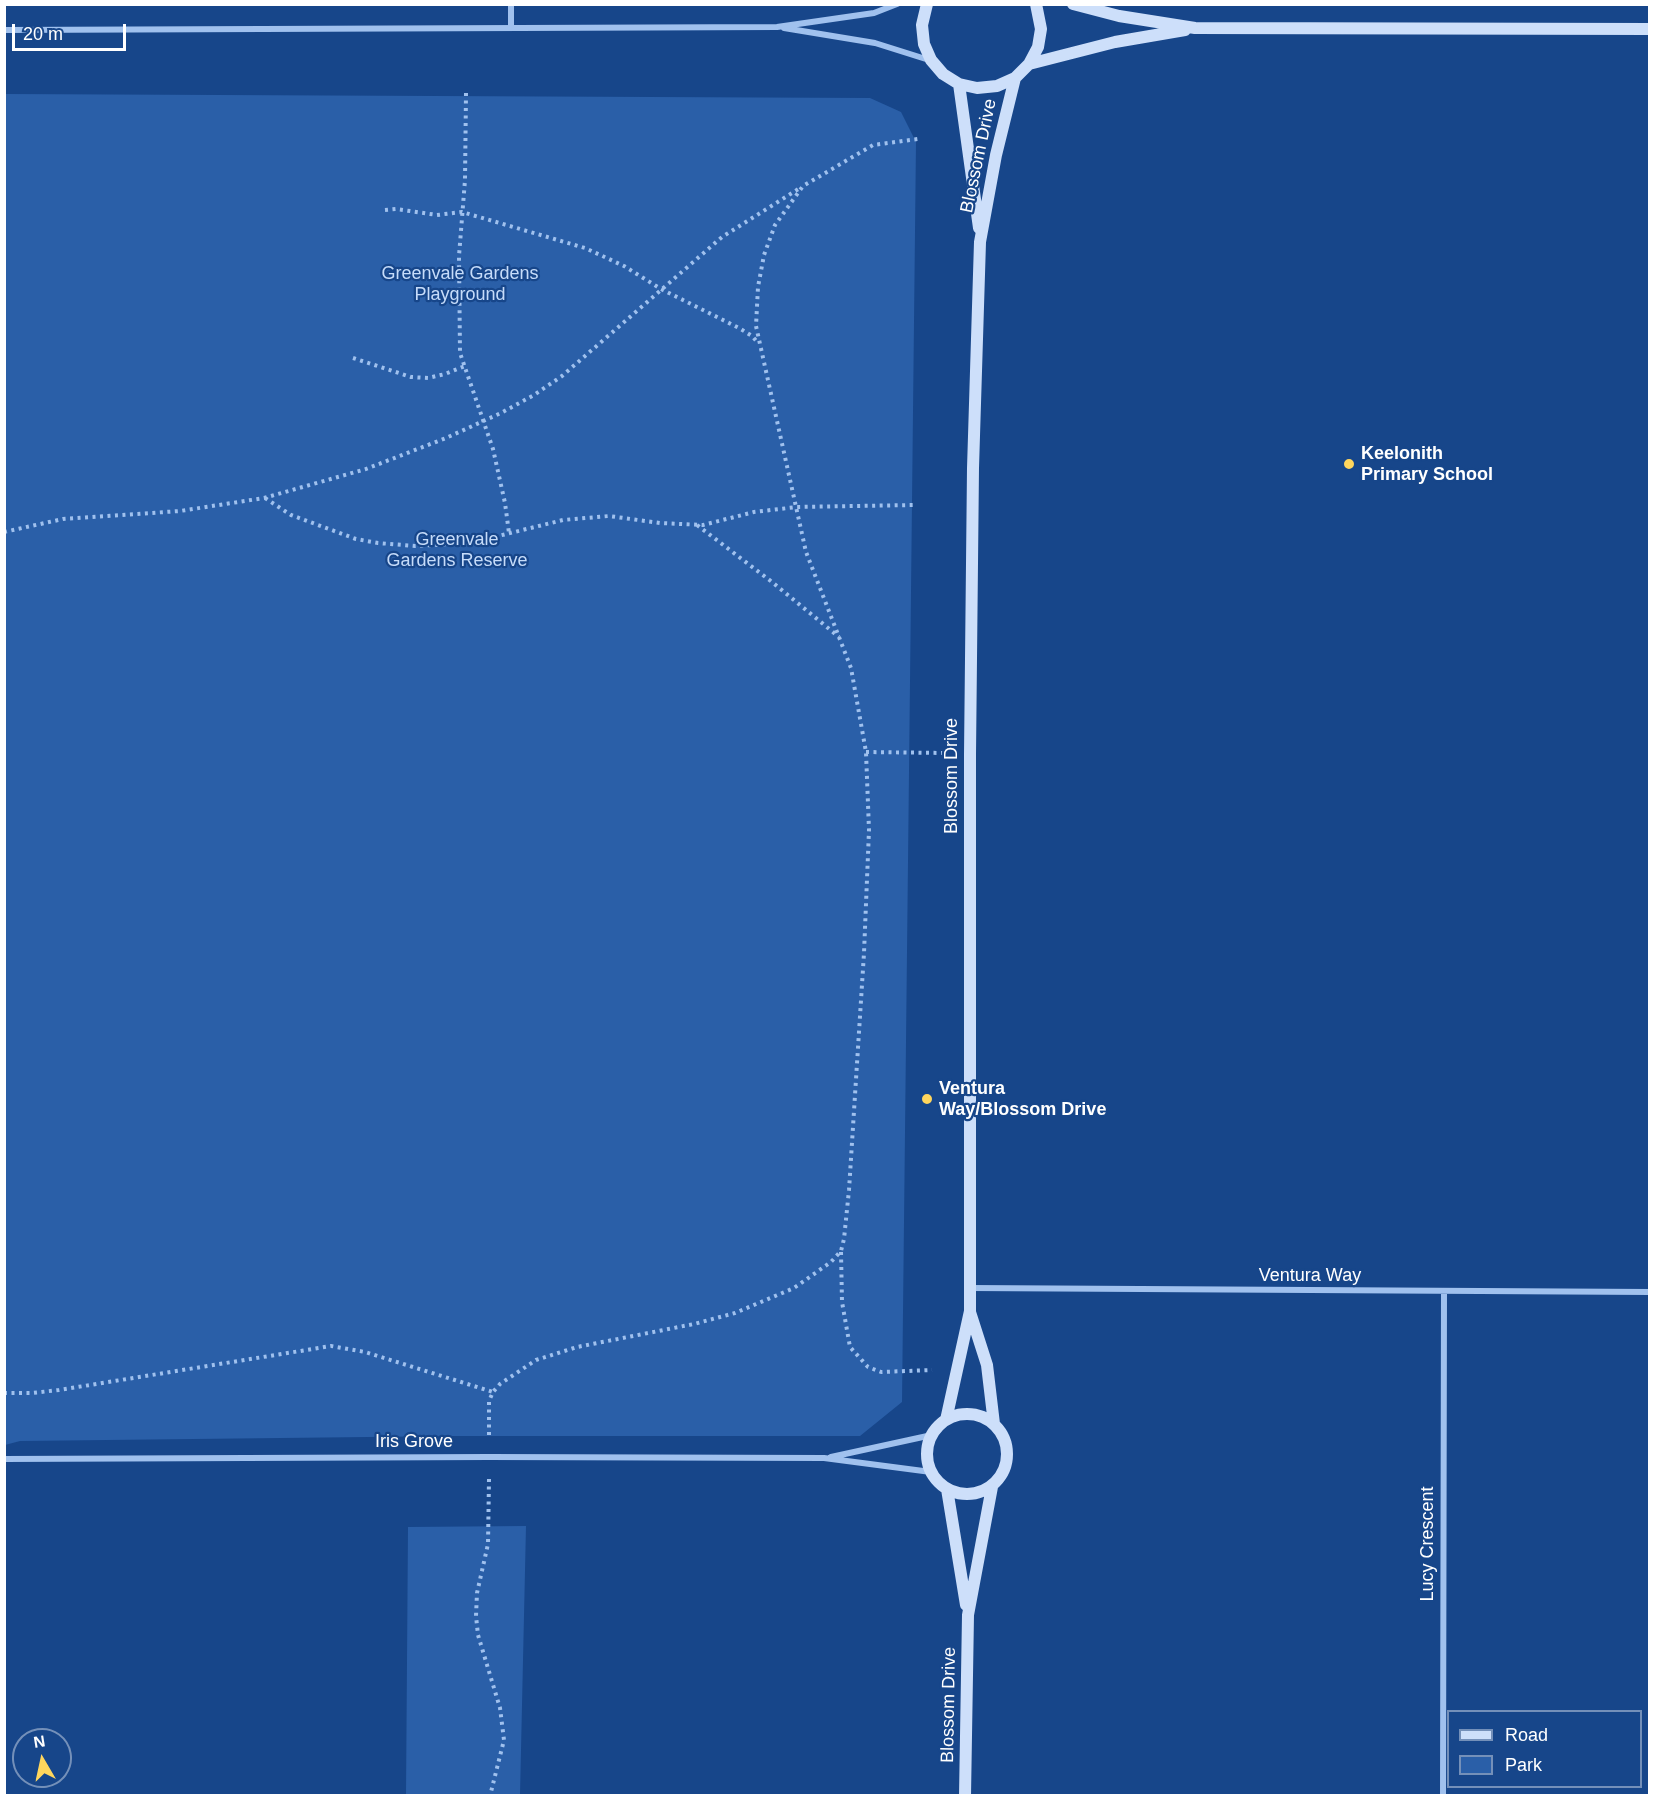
<!DOCTYPE html>
<style>
body{margin:0}
#map{position:relative;width:1654px;height:1800px;overflow:hidden;background:#17468a;font-family:Helvetica,sans-serif}
canvas{display:block}
.frame{position:absolute;inset:0;border:6px solid #fff;pointer-events:none}
.legend{position:absolute;left:1447px;top:1710px;width:195px;height:78px;box-sizing:border-box;background:#17468a;border:2px solid #7490b9;margin:0;padding:8px 10px;list-style:none;font-size:18px;color:#fff}
.legend li{display:flex;align-items:center;gap:12px;height:30px}
.legend b{width:30px;border:2px solid #7490b9}
.north{position:absolute;left:12px;top:1728px;width:60px;height:60px;box-sizing:border-box;background:#17468a;border:2px solid #7490b9;border-radius:50%;rotate:351deg;font-size:16px;font-weight:700;line-height:24px;text-align:center;color:#fff}
.north::after{content:'';display:block;margin:auto;width:21px;height:27px;background:#ffd65d;clip-path:polygon(50% 0,100% 100%,50% 72%,0 100%)}
.scale{position:absolute;left:12px;top:24px;width:114px;height:27px;box-sizing:border-box;border:3px solid #fff;border-top:0;padding-left:8px;font-size:18px;line-height:21px;white-space:nowrap;color:#fff;-webkit-text-stroke:4px #17468a;paint-order:stroke}
</style>
<div id="map">
<canvas width="1654" height="1800"></canvas>
<div class="frame"></div>
<ul class="legend">
<li><b style="height:8px;background:#cddffa"></b>Road</li>
<li><b style="height:16px;background:#2a5fa8"></b>Park</li>
</ul>
<div class="north">N</div>
<div class="scale">20 m</div>
</div>
<script>
const c = document.querySelector('canvas').getContext('2d');
c.lineJoin = 'round';
function fillPath(path, color) {
  c.fillStyle = color;
  c.fill(path, 'evenodd');
}
function toPath(rows) {
  const path = new Path2D();
  for (const r of rows) {
    if (r.length === 3) {
      path.moveTo(r[0] + r[2], r[1]);
      path.arc(r[0], r[1], r[2], 0, 2 * Math.PI);
      continue;
    }
    path.moveTo(r[0], r[1]);
    for (let i = 2; i < r.length; i += 2) path.lineTo(r[i], r[i + 1]);
  }
  return path;
}
function trace(path, color, width, dash) {
  c.strokeStyle = color;
  c.lineWidth = width;
  c.lineCap = dash ? 'butt' : 'round';
  c.setLineDash(dash || []);
  c.stroke(path);
}
function write(font, color, halo, rows, align = 'center') {
  c.font = font + ' Helvetica,sans-serif';
  c.lineWidth = 4.5;
  c.setLineDash([]);
  c.textBaseline = 'middle';
  c.strokeStyle = halo;
  c.fillStyle = color;
  for (const [text, x, y, turn = 0] of rows) {
    c.save();
    c.translate(x, y);
    c.rotate((+turn || 0) * Math.PI / 180);
    c.textAlign = isNaN(turn) ? turn : align;
    if (halo) c.strokeText(text, 0, 0);
    c.fillText(text, 0, 0);
    c.restore();
  }
}
const green = toPath([
 [4,94,870,98,901,112,916,142,902,1402,860,1436,455,1436,20,1441,5,1445],
 [526,1526,520,1795,406,1795,408,1527]
]);
const path = toPath([
 [466,93,465,180,459,256,460,353,493,449,505,503,509,533],
 [385,210,396,209,437,215,462,212,585,248,624,266,661,289,739,328,752,336,758,343],
 [353,358,411,377,428,378,445,374,465,366],
 [265,498,291,515,356,539,378,543,415,546,470,543,563,520,609,516,660,523,703,525,754,512,797,507,916,505],
 [697,525,772,582,839,637],
 [4,532,63,519,180,511,264,498,366,469,446,438,501,413,534,395,562,376,722,237,800,188],
 [866,752,946,753],
 [841,1252,842,1302,850,1347,868,1367,881,1372,932,1370],
 [4,1393,32,1393,59,1390,331,1346,365,1352,493,1392],
 [489,1435,489,1401,493,1392,500,1384,536,1360,577,1347,694,1324,735,1313,794,1288,831,1262,841,1251,844,1239,849,1190,864,953,869,830,866,752,851,668,806,552,756,326,758,287,764,255,775,225,803,186,873,145,918,139],
 [489,1479,488,1544,477,1593,476,1616,478,1635,500,1708,504,1740,490,1796]
]);
const street = toPath([
 [511,4,511,28],
 [784,28,875,43,929,60],
 [4,30,777,27,874,13,897,4],
 [970,1288,1650,1292],
 [831,1457,932,1435],
 [4,1459,489,1457,824,1458,931,1472],
 [1443,1796,1444,1292]
]);
const secondary = toPath([
 [927,4,922,25,924,44,931,60,943,74,959,84,977,88,997,86,1015,78,1029,64,1038,47,1041,29,1036,4],
 [1073,4,1119,16,1195,28,1650,29],
 [1029,64,1115,42,1185,30],
 [959,84,979,228],
 [970,1312,987,1365,994,1424],
 [967,1454,40],
 [946,1420,970,1311,970,754,973,468,980,242,996,155,1015,78],
 [947,1489,966,1605],
 [965,1796,968,1615,992,1487]
]);
const markers = [
 [1349,464,6,"#ffd65d"],
 [927,1099,6,"#ffd65d"]
];
const streetNames = [
 ["Blossom Drive",979,156,-78],
 ["Blossom Drive",952,776,-90],
 ["Ventura Way",1310,1276],
 ["Iris Grove",414,1442],
 ["Lucy Crescent",1428,1544,-90],
 ["Blossom Drive",949,1705,-89]
];
const parkNames = [
 ["Greenvale Gardens",460,274],
 ["Playground",460,295],
 ["Greenvale",457,540],
 ["Gardens Reserve",457,561]
];
const poiNames = [
 ["Keelonith",1361,454],
 ["Primary School",1361,475],
 ["Ventura",939,1089],
 ["Way/Blossom Drive",939,1110]
];
fillPath(green, '#2a5fa8');
trace(path, '#a0c1ee', 4, [3, 4.5]);
trace(street, '#a0c1ee', 6);
trace(secondary, '#cddffa', 12);
for (const [x, y, r, color] of markers) {
  const dot = new Path2D();
  dot.arc(x, y, r, 0, 2 * Math.PI);
  c.fillStyle = color;
  c.fill(dot);
  trace(dot, '#17468a', 2);
}
write('18px', '#fff', '#17468a', streetNames);
write('18px', '#c6dcfa', '#17468a', parkNames);
write('bold 18px', '#fff', '#17468a', poiNames, 'left');
</script>
